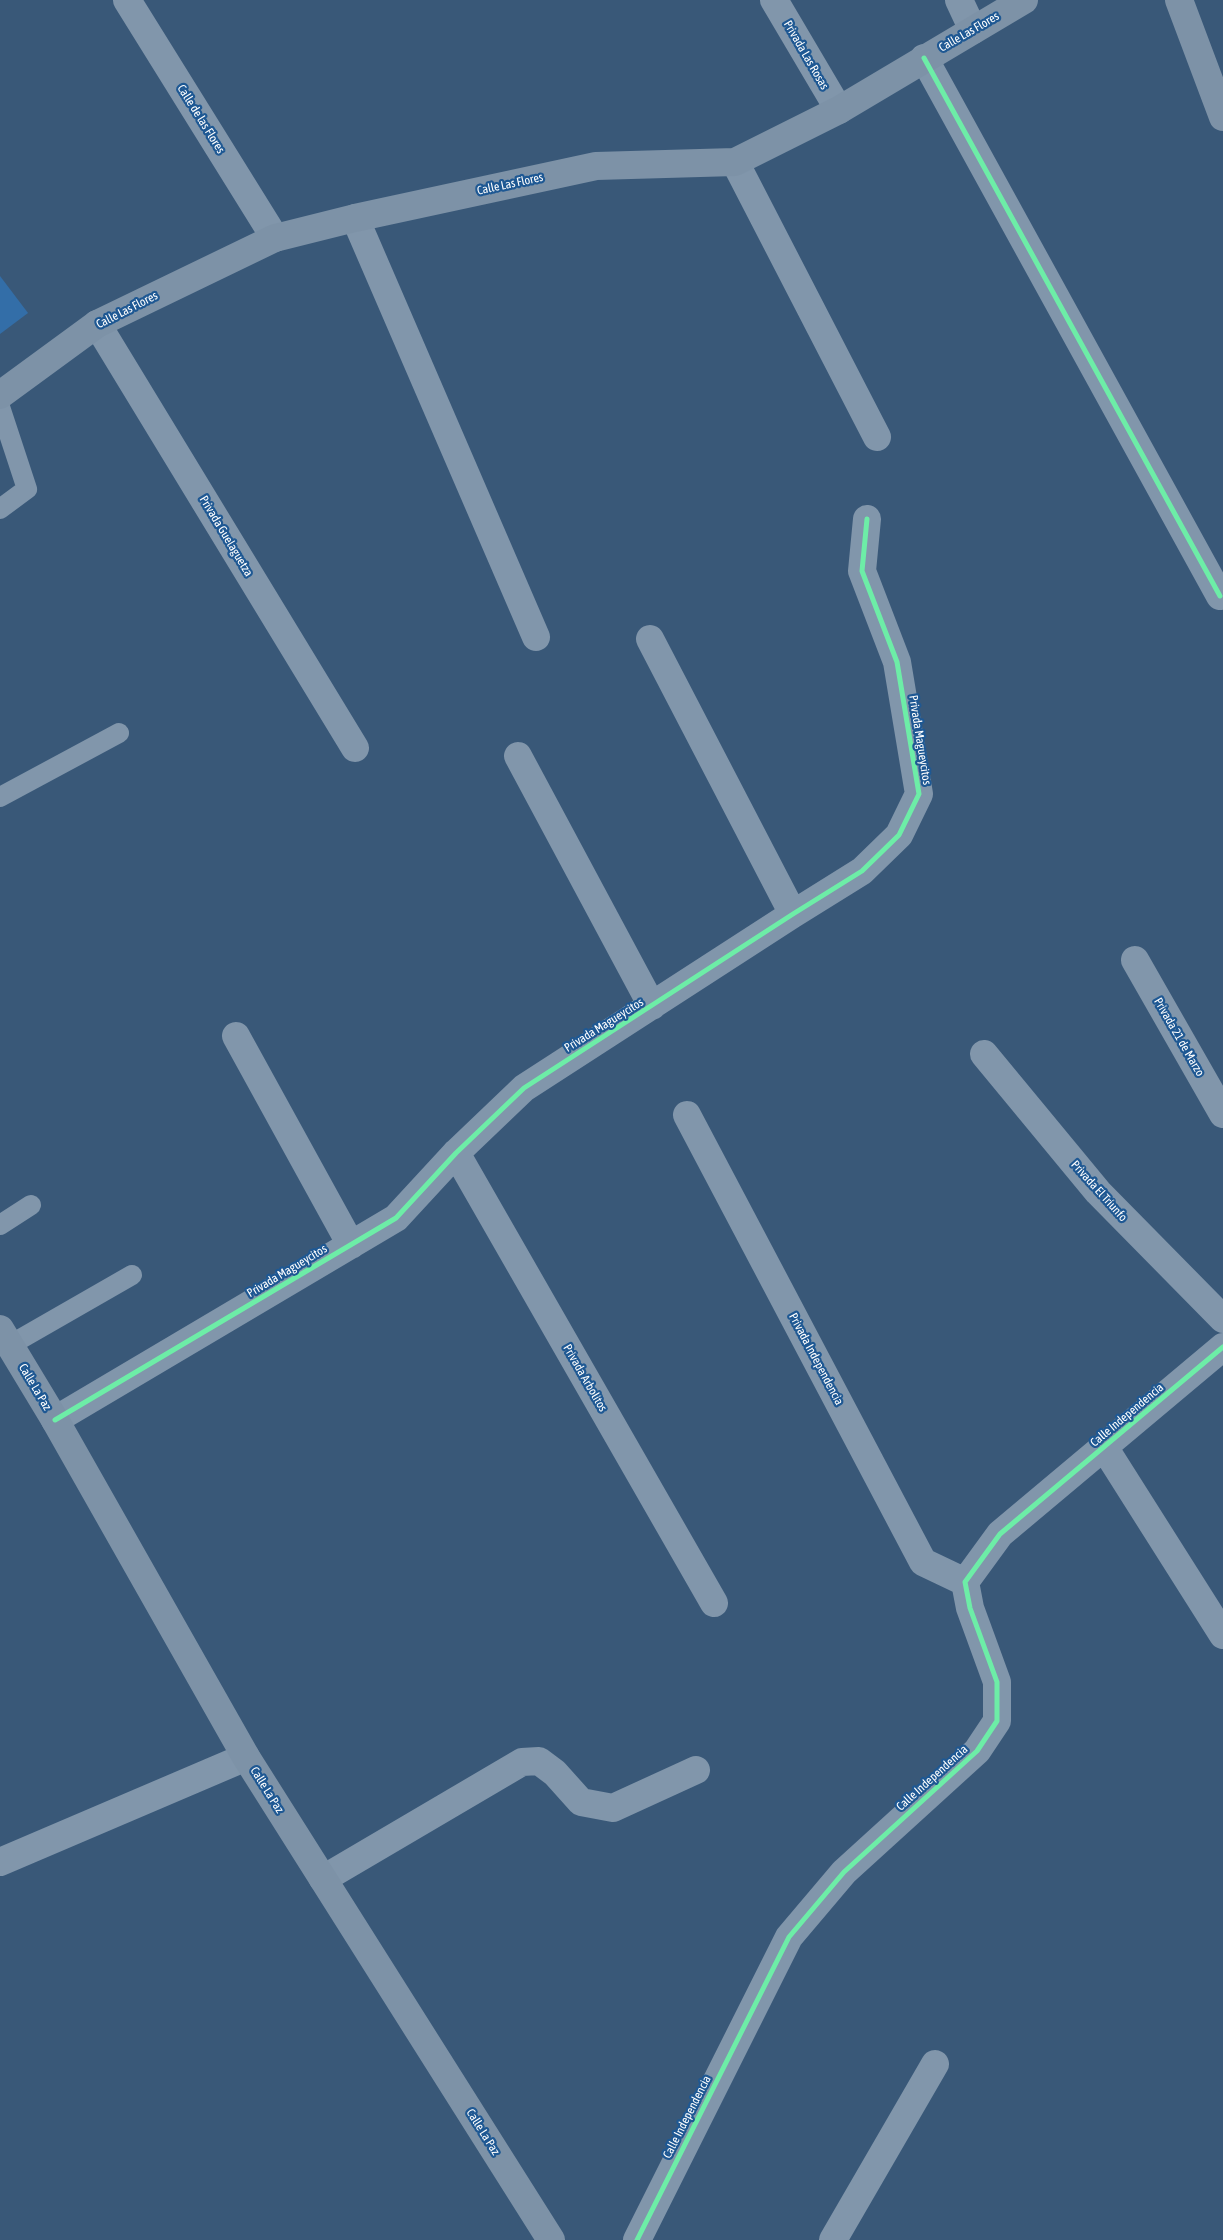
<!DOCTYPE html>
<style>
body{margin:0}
canvas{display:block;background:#395878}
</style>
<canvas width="1223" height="2240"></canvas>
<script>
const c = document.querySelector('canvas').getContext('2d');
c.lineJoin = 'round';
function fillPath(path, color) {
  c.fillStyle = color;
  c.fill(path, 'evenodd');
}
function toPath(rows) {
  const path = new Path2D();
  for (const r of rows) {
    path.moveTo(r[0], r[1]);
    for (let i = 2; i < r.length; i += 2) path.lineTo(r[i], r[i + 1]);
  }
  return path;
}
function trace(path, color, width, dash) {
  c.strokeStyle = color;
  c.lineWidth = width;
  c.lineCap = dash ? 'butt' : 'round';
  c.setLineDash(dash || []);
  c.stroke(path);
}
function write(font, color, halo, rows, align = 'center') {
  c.font = font + ' "Asap Condensed",sans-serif';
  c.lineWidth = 4.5;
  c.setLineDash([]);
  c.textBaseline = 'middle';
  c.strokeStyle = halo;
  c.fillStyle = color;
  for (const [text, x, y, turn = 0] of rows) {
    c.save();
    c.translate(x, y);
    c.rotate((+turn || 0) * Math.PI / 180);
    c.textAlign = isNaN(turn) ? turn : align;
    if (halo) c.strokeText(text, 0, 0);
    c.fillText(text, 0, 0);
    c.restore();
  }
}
const green = toPath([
 [0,276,28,313,0,334]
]);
const lane = toPath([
 [0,407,27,489,0,509],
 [0,797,119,733],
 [0,1225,31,1205],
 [10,1345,132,1275]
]);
const street = toPath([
 [127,0,275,238],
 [774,0,839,110],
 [959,0,973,30],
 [924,58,1220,596],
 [735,162,877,437],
 [355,218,536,637],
 [97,324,355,748],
 [650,639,793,914],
 [518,756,652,1006],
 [1135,960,1223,1114],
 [236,1036,351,1245],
 [984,1054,1098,1192,1223,1319],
 [687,1115,923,1562,965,1582],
 [456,1153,714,1603],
 [55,1420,396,1218,456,1153,524,1088,793,914,862,871,899,835,919,794,897,662,862,571,867,519],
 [1104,1447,1223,1635],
 [0,1862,246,1757],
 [323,1879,522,1762,539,1761,555,1773,581,1802,613,1808,696,1770],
 [637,2240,789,1937,844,1872,977,1751,997,1721,997,1682,970,1608,965,1582,1000,1534,1223,1347],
 [833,2240,935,2064]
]);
const secondary = toPath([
 [1179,0,1223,117],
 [0,395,97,324,275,238,355,218,596,166,735,162,839,110,1024,0],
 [0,1329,55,1420,246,1757,551,2240]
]);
const cycleway = toPath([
 [924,58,1220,596],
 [55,1420,396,1218,456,1153,524,1088,793,914,862,871,899,835,919,794,897,662,862,571,867,519],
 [637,2240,789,1937,844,1872,977,1751,997,1721,997,1682,970,1608,965,1582,1000,1534,1223,1347]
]);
const streetNames = [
 ["Calle Las Flores",969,32,-30],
 ["Privada Las Rosas",806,55,60],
 ["Calle de las Flores",201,119,58],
 ["Calle Las Flores",510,184,-12],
 ["Calle Las Flores",127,310,-27],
 ["Privada Guelaguetza",226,536,59],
 ["Privada Magueycitos",920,740,81],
 ["Privada Magueycitos",604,1025,-32],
 ["Privada 21 de Marzo",1179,1037,60],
 ["Privada El Triunfo",1099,1191,48],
 ["Privada Magueycitos",287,1271,-31],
 ["Privada Independencia",816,1359,62],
 ["Privada Arbolitos",585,1378,60],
 ["Calle La Paz",35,1387,59],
 ["Calle Independencia",1127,1415,-40],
 ["Calle Independencia",932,1778,-42],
 ["Calle La Paz",267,1790,58],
 ["Calle Independencia",687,2117,-63],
 ["Calle La Paz",483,2132,58]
];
fillPath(green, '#336ea8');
trace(lane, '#8196ab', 20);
trace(street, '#8196ab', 28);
trace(secondary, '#7d92a7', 28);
trace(cycleway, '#6deda7', 5);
write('12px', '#fff', '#1e5893', streetNames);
</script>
